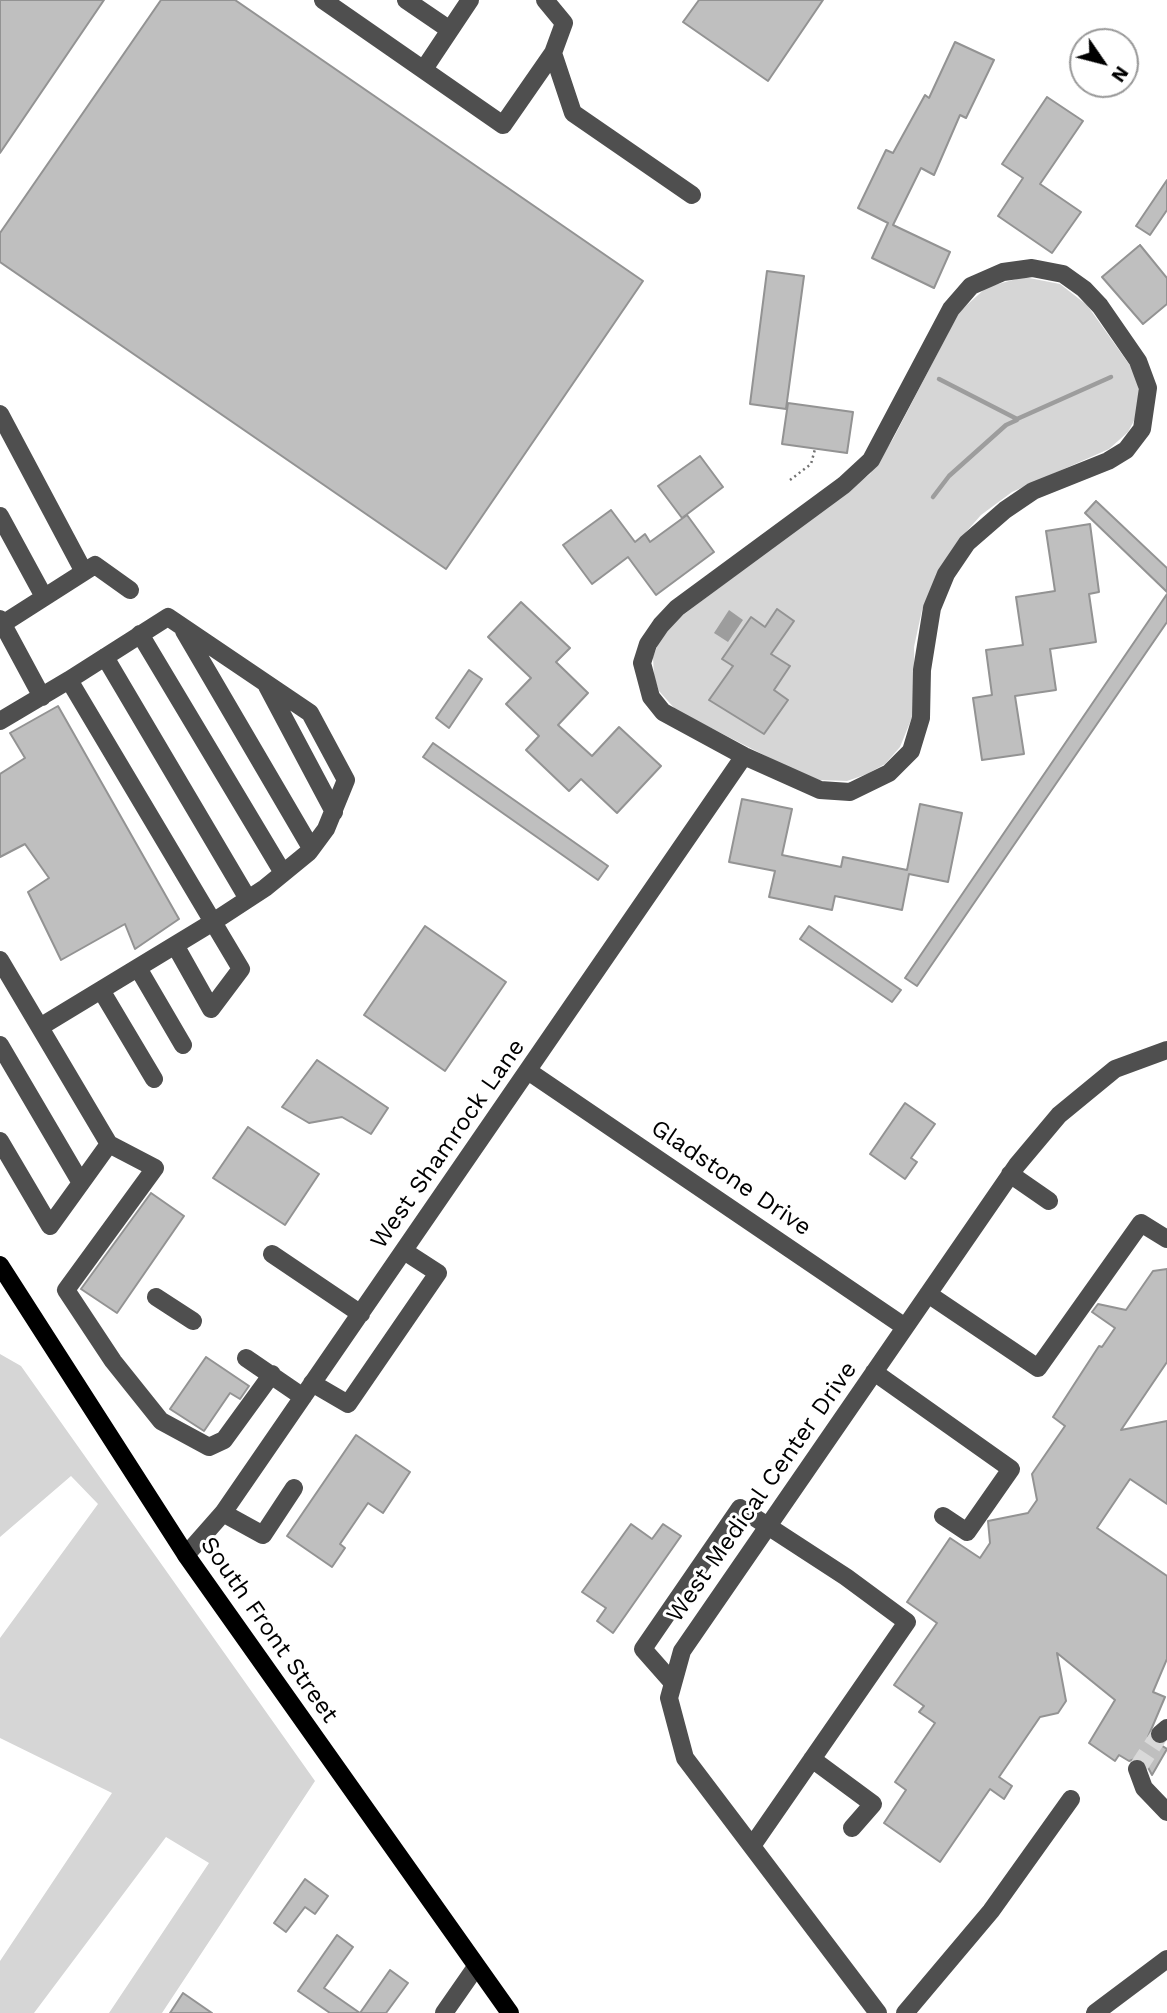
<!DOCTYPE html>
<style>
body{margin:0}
#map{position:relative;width:1167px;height:2013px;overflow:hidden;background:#fff;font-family:"Work Sans",sans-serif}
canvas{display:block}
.north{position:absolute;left:1069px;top:28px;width:70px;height:70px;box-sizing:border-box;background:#fff;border:2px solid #999;border-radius:50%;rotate:125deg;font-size:19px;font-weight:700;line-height:28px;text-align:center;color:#000}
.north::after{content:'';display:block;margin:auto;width:24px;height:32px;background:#000;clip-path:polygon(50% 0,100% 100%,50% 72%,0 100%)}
</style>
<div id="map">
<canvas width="1167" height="2013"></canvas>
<div class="north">N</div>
</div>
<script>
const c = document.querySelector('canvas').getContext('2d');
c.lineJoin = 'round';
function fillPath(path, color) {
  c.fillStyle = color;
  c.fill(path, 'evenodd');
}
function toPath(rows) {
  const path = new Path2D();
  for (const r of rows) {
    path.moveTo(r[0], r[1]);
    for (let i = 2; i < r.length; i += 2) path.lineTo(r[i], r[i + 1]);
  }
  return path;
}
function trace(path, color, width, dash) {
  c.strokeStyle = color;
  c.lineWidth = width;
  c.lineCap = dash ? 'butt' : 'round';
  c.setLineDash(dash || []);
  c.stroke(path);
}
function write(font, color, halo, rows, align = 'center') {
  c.font = font + ' "Work Sans",sans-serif';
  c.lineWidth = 6;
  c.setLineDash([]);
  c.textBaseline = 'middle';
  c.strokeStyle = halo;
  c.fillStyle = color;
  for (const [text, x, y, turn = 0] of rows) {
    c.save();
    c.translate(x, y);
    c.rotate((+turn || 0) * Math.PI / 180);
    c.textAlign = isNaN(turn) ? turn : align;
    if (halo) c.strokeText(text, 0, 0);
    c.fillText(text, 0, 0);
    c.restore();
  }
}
const green = toPath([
 [1024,277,1060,284,1087,305,1136,374,1140,396,1137,415,1128,432,1109,449,1012,492,981,515,958,541,939,571,922,610,914,647,915,710,900,747,885,764,867,774,847,781,819,780,801,774,676,710,659,691,654,676,653,657,660,639,675,621,870,474,893,439,959,312,987,287],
 [0,1354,21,1366,315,1781,162,2013,109,2013,209,1863,166,1837,34,2013,0,2013,0,1961,112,1793,0,1738,0,1638,98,1504,71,1476,0,1537]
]);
const water = toPath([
 [729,610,743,620,728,642,714,633]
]);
const stream = toPath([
 [939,379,1017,419,1111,377],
 [933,497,949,476,1006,425,1017,420]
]);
const building = toPath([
 [0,0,104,0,0,153,0,0],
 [161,0,235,0,643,281,446,569,0,262,0,233,161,0],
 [699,0,823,0,768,81,683,22,699,0],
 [955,42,994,60,966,118,960,115,934,175,921,168,893,225,950,252,934,288,872,258,888,223,858,208,886,150,893,153,925,95,929,98,955,42],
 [1047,97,1083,121,1040,184,1081,212,1052,253,998,216,1023,178,1002,164,1047,97],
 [1167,180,1167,210,1150,235,1136,226,1167,180],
 [1140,245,1167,278,1167,304,1143,324,1102,277,1140,245],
 [767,271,804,276,786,409,750,404,767,271],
 [788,403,853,412,847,453,782,444,788,403],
 [700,456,723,487,682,518,658,486,700,456],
 [1096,501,1167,568,1167,592,1085,513,1096,501],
 [611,510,635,542,645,534,650,542,687,515,714,552,656,595,628,557,592,584,563,545,611,510],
 [1090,524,1099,592,1089,594,1096,642,1050,649,1056,690,1015,696,1024,754,982,760,973,698,992,695,986,650,1023,645,1016,597,1055,591,1046,531,1090,524],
 [1167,594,1167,622,917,986,905,978,1167,594],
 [521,602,570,648,556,662,588,693,558,725,592,756,619,727,661,766,617,813,581,779,569,791,526,750,539,736,506,704,531,678,488,637,521,602],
 [777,609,794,621,771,654,790,666,774,690,788,700,764,734,709,700,733,666,722,659,751,617,765,627,777,609],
 [469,670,482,679,449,728,436,718,469,670],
 [58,706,179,919,135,949,125,924,61,960,28,892,49,878,25,844,0,857,0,774,25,758,10,733,58,706],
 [433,743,608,866,598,880,423,757,433,743],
 [742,799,792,809,782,855,841,867,843,857,907,870,920,804,962,813,948,882,909,874,902,910,835,896,832,910,769,897,775,871,729,862,742,799],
 [425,926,506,982,445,1071,364,1015,425,926],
 [809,926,901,990,892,1002,800,939,809,926],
 [317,1060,388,1108,371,1134,342,1117,309,1123,282,1107,317,1060],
 [905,1103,935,1124,911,1158,917,1162,905,1179,870,1154,905,1103],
 [248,1127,319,1174,285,1225,213,1178,248,1127],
 [151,1193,184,1216,117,1313,81,1289,151,1193],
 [1167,1269,1167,1362,1121,1430,1167,1421,1167,1504,1130,1479,1097,1528,1167,1576,1167,1659,1153,1692,1165,1697,1148,1737,1167,1749,1152,1775,1144,1760,1138,1758,1129,1761,1119,1755,1115,1761,1089,1743,1115,1700,1057,1653,1066,1701,1058,1713,1040,1717,999,1777,1012,1786,1004,1799,990,1789,940,1862,884,1823,906,1790,895,1782,935,1723,919,1712,924,1706,894,1685,937,1623,907,1602,950,1538,980,1558,990,1543,988,1521,1028,1513,1037,1500,1032,1474,1065,1426,1053,1417,1099,1346,1102,1347,1115,1328,1092,1312,1098,1304,1126,1310,1153,1271,1167,1269],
 [206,1357,249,1386,240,1399,230,1393,204,1431,170,1409,206,1357],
 [356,1435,410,1472,383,1513,368,1503,340,1544,345,1548,332,1567,287,1536,356,1435],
 [631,1524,652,1539,663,1524,681,1536,613,1633,597,1621,606,1608,582,1592,631,1524],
 [305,1879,328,1896,315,1914,305,1907,286,1932,274,1923,305,1879],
 [337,1935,353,1947,324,1988,360,2013,330,2013,298,1991,337,1935],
 [390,1970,408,1983,386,2013,360,2013,390,1970],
 [183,1993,212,2013,170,2013,183,1993]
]);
const minorTunnel = toPath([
 [1137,1769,1160,1734]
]);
const path = toPath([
 [790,480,811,464,815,449]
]);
const minor = toPath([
 [323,0,503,125,553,53,564,23,545,0],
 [406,0,450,30],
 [553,53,573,113,692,195],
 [424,69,470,0],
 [1032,268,1063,274,1084,289,1100,306,1138,361,1148,388,1142,429,1126,450,1108,461,1033,491,1005,510,967,543,946,574,932,608,922,670,921,718,911,751,889,773,850,792,820,790,744,756,663,712,651,697,642,663,648,644,661,625,677,608,844,485,871,460,951,309,971,286,1003,272,1032,268],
 [0,414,84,572,1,625],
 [0,516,43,595],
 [84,572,95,565,130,590],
 [0,619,42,697],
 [184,631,311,848],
 [140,634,283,873],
 [105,657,248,899],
 [69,680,168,617,310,713,346,780,326,829,309,852,265,888,213,922,241,969,211,1009,175,945],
 [267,686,334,812],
 [0,721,69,680,213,922,40,1027],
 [0,960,109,1144,155,1168,66,1290,113,1361,161,1421,209,1447,224,1440,272,1374],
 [138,968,183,1045],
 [101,990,154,1079],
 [0,1045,81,1183,109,1144],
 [528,1071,905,1327],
 [0,1141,50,1226,81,1183],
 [1010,1174,1049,1201],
 [272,1254,361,1314],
 [928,1294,1038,1368,1141,1223,1167,1239],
 [156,1297,193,1321],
 [246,1358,303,1397],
 [874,1372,1011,1469,967,1532,943,1516],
 [312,1383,348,1404,438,1273,404,1251],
 [223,1513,263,1535,294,1488],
 [186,1555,223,1513,744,756],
 [673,1683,643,1649,740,1508,846,1577,907,1622,752,1846],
 [1160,1734,1167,1728],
 [812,1759,873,1804,852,1828],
 [1137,1769,1144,1788,1167,1812],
 [444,2013,476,1967],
 [878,2013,685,1758,669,1698,682,1651,1017,1165,1059,1115,1115,1069,1167,1050],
 [905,2013,991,1911,1071,1799],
 [1095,2013,1167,1959]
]);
const major = toPath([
 [0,1265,186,1555,510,2013]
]);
const streetNames = [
 ["West Shamrock Lane",448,1144,-55],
 ["Gladstone Drive",731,1178,34],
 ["West Medical Center Drive",762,1492,-55],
 ["South Front Street",269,1630,55]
];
fillPath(green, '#d6d6d6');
fillPath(water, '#9d9d9d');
trace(stream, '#9d9d9d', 4.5);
fillPath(building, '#bfbfbf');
trace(building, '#939393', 2);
trace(minorTunnel, '#d9d9d9', 18, [18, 9]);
trace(path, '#717171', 2.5, [2, 3.5]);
trace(minor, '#4f4f4f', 18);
trace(major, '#000', 18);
write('24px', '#000', '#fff', streetNames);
</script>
